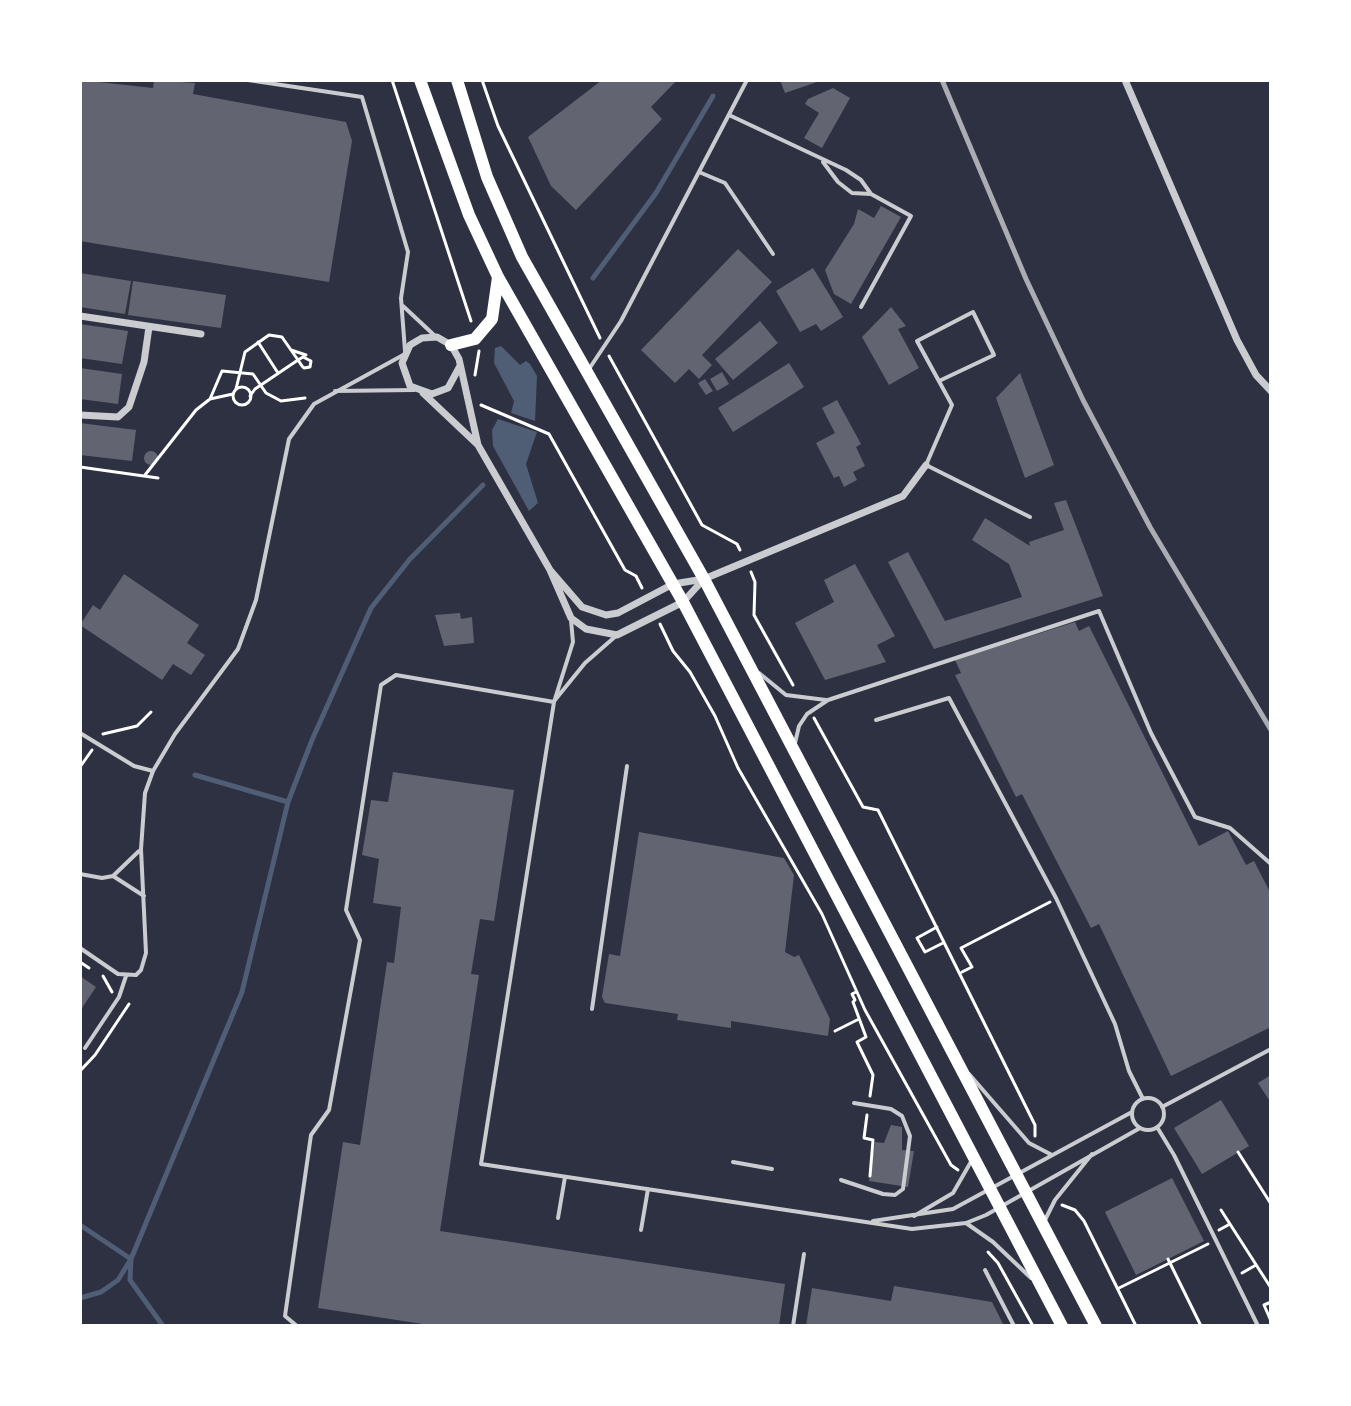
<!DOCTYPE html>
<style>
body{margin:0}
#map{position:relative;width:1351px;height:1406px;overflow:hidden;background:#2d3142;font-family:"Playfair Display",serif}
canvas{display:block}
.frame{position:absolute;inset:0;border:82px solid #fff;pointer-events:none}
</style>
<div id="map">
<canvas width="1351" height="1406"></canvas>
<div class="frame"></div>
</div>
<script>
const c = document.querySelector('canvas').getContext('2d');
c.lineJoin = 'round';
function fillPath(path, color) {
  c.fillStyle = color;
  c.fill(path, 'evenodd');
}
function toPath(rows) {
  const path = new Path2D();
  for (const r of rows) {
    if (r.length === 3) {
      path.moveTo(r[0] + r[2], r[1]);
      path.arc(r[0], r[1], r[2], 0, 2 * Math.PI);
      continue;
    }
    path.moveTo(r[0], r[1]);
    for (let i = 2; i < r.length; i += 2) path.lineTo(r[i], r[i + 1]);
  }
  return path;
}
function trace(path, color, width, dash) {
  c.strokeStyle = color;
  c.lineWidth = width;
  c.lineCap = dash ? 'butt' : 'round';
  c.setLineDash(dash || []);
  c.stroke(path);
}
const water = toPath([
 [501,346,520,365,526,361,530,364,537,376,535,421,511,413,514,401,494,363,495,348],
 [498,419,537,432,526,464,538,503,529,511,493,446,492,430]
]);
const stream = toPath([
 [593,278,656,193,713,96],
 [195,775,288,802],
 [80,1225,131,1259,118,1280,101,1292,80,1298],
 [163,1326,130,1280,131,1259,242,992,288,802,312,740,371,608,410,559,483,485]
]);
const building = toPath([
 [80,80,153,88,154,80,195,83,193,94,346,122,352,141,329,282,80,241],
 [602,80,677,80,651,107,662,119,576,210,551,186,528,137],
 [780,80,823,80,785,93],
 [833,88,850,98,822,148,804,138,819,113,805,104,808,99],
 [881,206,901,217,851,304,834,294,825,270,854,224,858,209,874,218],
 [738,249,772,282,702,355,712,365,699,379,689,369,675,383,641,350],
 [813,268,843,317,821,331,816,324,800,332,776,291],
 [80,273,131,281,125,314,80,307],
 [133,281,226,295,221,328,128,315],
 [891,307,906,326,898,329,919,368,889,385,862,337],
 [760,321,778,343,733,380,715,359],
 [80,324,128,331,122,364,80,358],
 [789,363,804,387,733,432,718,408],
 [80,368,122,374,118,404,80,399],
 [722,372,729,384,717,391,710,379],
 [1020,373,1054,465,1025,478,996,398],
 [705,379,713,391,706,395,698,383],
 [837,400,861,444,856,447,865,466,853,472,857,480,844,487,839,476,834,478,816,443,835,433,822,408],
 [80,423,136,430,132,461,80,455],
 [151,458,7],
 [1066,500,1103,596,934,649,888,562,908,552,945,621,1022,597,1009,564,972,540,985,518,1030,546,1029,542,1064,530,1054,503],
 [855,564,895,636,877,645,886,662,825,680,795,623,834,602,824,580],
 [124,574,199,625,187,643,205,655,191,675,173,664,162,680,80,625,93,605,100,610],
 [460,613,461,619,472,617,474,643,444,646,435,615],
 [1075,622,1079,631,1089,626,1199,846,1228,831,1246,865,1254,861,1271,894,1271,1027,1171,1076,1099,924,1091,928,1022,794,1016,797,955,675,961,673,955,660],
 [393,772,514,790,494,921,480,919,471,974,479,975,440,1231,785,1284,779,1326,436,1326,318,1308,343,1142,360,1145,387,962,394,963,401,907,373,903,379,859,362,855,371,800,388,802],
 [639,832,784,858,794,875,785,952,794,957,799,955,830,1019,828,1036,731,1021,731,1028,677,1020,678,1014,605,1003,602,997,609,954,620,956],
 [80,976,96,987,80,1011],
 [1271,1075,1271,1103,1258,1083],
 [1221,1100,1249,1146,1202,1174,1174,1128],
 [891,1125,902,1127,902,1150,914,1151,908,1187,869,1181,875,1142,884,1143],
 [1172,1178,1204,1241,1136,1275,1105,1212],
 [894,1286,992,1302,1004,1326,806,1326,812,1288,891,1301]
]);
const path = toPath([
 [392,80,471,321],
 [482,80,498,126,600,338],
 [258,342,278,373],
 [291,350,306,355],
 [609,356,702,525,737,544,740,550],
 [475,375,479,351],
 [242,396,9],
 [236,389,245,352,269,335,282,337,284,340,298,360,302,366,304,368,310,367,311,361,303,357,298,360,255,389,250,396],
 [210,399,233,394],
 [481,405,549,434,625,570,636,576,642,588],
 [80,467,158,478],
 [145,475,196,410,210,399,222,371,253,374,266,393,281,401,305,398],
 [751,572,755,582,754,615,793,685],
 [660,624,673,651,690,672,715,716,738,768,822,914,865,1010,951,1165,958,1170],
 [814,718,863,807,878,810,1035,1125,1035,1136],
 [103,734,137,726,151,712],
 [80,767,92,750],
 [937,927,917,938,925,952,943,943],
 [80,962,89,968],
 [962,972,972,967,961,948,1050,902],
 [103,976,112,992],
 [856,992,852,994,855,1000,853,1002,866,1037,857,1042,873,1075,870,1096],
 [835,1031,857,1020],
 [80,1071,95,1055,129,1004],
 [867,1115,864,1138,873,1140,870,1176],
 [1238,1152,1271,1204],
 [1062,1205,1075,1210,1084,1221,1136,1326],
 [1221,1210,1271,1288],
 [1219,1230,1230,1224],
 [988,1252,998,1263,1033,1326],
 [1168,1259,1201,1326],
 [1242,1273,1256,1265],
 [1119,1288,1208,1244],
 [1271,1302,1264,1305,1271,1321]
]);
const service = toPath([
 [248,80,362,97,408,252,401,298,405,351],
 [729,115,846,170,861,180,871,194],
 [823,162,838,182,852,193,871,194,911,216,861,307],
 [699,172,725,183,773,254],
 [403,306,434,335],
 [589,369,621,321,747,80],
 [939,381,994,355,973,312,917,341,952,405,926,465,1030,517],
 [335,391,414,390],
 [571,620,573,642,554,702,481,1164,912,1229,966,1223,986,1215,1140,1128],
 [759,673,786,695,826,700],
 [555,700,585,663,617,635],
 [876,720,949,698,1056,898,1115,1024,1129,1071,1143,1099],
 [80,733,134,766,153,771],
 [795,743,799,726,807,714,828,700,1099,611,1151,733,1195,817,1230,828,1271,864],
 [80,874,102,878,113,876,139,851],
 [113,876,144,896],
 [80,948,118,974,136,975,141,970,146,953,141,849,145,793,153,771,175,734,238,649,256,600,289,439,314,404,405,354],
 [592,1009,627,766],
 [85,1048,119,997,126,976],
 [969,1074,1029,1143,1052,1155],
 [1148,1114,16],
 [1162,1107,1271,1049],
 [1157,1127,1174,1155,1258,1326],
 [733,1162,772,1169],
 [841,1180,883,1194,895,1195,903,1189,910,1136,902,1116,891,1109,854,1103],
 [914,1216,953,1193,972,1160],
 [558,1218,565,1177],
 [873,1221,953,1209,1132,1112],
 [1044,1222,1055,1200,1092,1154],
 [966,1223,993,1242,1031,1278],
 [641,1230,648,1189],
 [985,1270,1014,1326],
 [297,1326,285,1316,311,1135,329,1110,360,940,346,910,381,685,396,675,554,702],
 [793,1326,804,1254]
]);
const minor = toPath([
 [1125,80,1237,340,1256,375,1271,391],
 [80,316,201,334],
 [460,366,448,388,432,394,410,386,402,363,410,345,422,338,437,337,451,345,459,359,478,445],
 [423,393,478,445,550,570,571,618,586,629,617,635,683,602,704,579],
 [80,415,118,417,129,407,144,362,149,327],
 [550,570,582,607,606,615,618,613,673,584,704,579,903,496,926,465]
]);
const primary = toPath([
 [420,80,469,215,498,277,683,602,1062,1326],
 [457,80,487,177,522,257,704,579,1096,1326],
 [451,345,475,339,492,319,498,277]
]);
const rail = toPath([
 [942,80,1026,279,1083,400,1150,527,1271,730]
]);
fillPath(water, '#4f5d75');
trace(stream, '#4f5d75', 5);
fillPath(building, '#626471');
trace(path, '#fff', 3);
trace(service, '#caccd0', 4);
trace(minor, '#caccd0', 7);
trace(primary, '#fff', 12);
trace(rail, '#abadb3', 5);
</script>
